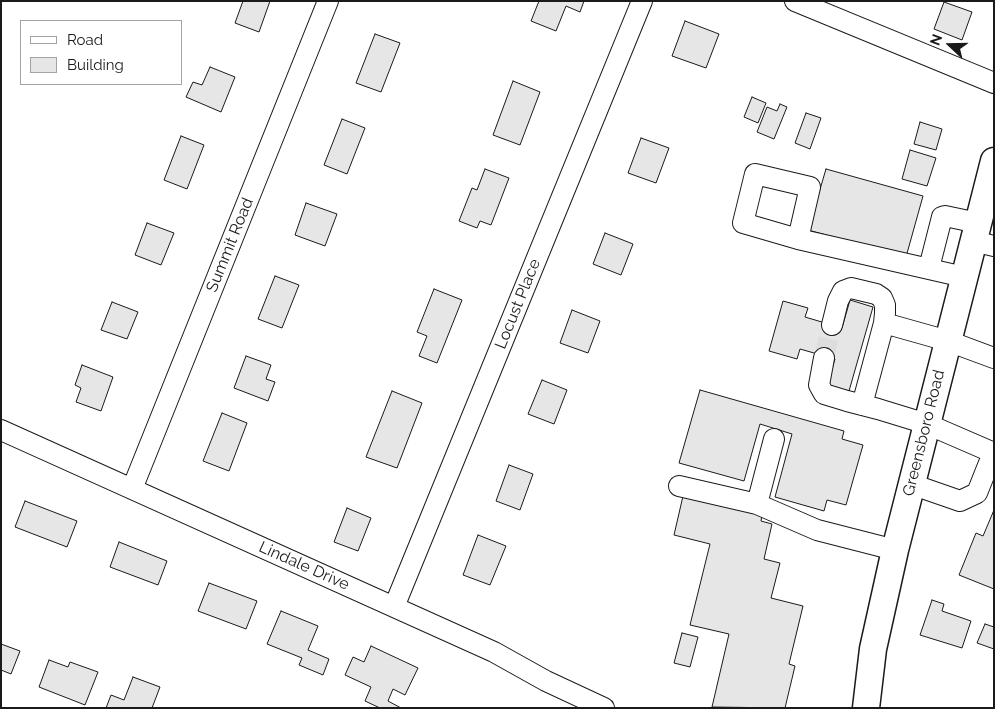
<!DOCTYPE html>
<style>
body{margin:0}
#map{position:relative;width:995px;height:709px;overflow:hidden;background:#fff;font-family:Raleway,sans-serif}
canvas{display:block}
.frame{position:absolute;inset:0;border:2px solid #1a1a1a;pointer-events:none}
.legend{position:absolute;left:20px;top:20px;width:162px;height:65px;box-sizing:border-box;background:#fff;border:1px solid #a3a3a3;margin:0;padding:6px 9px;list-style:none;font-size:15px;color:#1a1a1a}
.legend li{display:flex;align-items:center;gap:10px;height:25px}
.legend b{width:25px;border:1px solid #a3a3a3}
.north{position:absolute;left:925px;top:20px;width:50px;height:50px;-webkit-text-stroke:4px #fff;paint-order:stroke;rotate:291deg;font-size:14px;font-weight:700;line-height:20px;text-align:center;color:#1a1a1a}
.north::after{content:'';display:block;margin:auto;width:18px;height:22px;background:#1a1a1a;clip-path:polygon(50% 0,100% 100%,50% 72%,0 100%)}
</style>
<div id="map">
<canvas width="995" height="709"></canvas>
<div class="frame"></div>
<ul class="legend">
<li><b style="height:6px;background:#fff"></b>Road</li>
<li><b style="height:14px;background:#e6e6e6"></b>Building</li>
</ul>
<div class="north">N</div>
</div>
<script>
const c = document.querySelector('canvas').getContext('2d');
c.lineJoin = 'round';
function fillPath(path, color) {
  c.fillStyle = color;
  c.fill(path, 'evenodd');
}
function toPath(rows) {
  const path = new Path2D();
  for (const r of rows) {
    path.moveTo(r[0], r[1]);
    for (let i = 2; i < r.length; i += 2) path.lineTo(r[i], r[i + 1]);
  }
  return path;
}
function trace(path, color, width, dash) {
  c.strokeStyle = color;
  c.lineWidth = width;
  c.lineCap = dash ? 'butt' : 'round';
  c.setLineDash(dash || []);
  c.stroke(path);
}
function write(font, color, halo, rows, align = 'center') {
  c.font = font + ' Raleway,sans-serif';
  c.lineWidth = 4;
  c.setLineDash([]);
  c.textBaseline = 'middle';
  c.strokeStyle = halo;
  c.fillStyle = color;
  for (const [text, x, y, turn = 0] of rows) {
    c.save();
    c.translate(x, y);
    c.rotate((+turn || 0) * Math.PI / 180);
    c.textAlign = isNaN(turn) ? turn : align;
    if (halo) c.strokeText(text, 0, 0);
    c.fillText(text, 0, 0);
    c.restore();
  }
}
const building = toPath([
 [243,1,270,1,259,32,235,23,243,1],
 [539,1,584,1,580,12,566,6,556,31,531,21,539,1],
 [944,2,972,12,962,40,934,29,944,2],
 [685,21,719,34,706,68,672,56,685,21],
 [375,34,400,43,381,92,356,83,375,34],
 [210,67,235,77,221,112,186,97,193,82,202,85,210,67],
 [513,81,540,92,520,145,493,135,513,81],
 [752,97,766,103,758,123,744,117,752,97],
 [780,104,787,107,774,139,757,132,767,107,777,111,780,104],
 [806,113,821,118,810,149,795,143,806,113],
 [342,119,365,128,347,174,324,165,342,119],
 [920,122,942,129,936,150,914,144,920,122],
 [181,136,204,145,187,189,164,180,181,136],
 [641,138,669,148,656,183,628,173,641,138],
 [910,150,936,158,927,186,902,179,910,150],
 [485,169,509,178,491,225,480,221,477,228,459,221,472,188,477,190,485,169],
 [826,169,923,196,906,257,808,230,826,169],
 [306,203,337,214,325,246,295,235,306,203],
 [147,223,174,233,161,265,135,255,147,223],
 [605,233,633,244,621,275,593,264,605,233],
 [275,276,299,285,282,328,258,319,275,276],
 [434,289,462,300,437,363,419,356,427,336,417,332,434,289],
 [850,300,873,307,849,391,827,385,835,359,800,349,797,359,769,351,783,301,808,308,805,317,842,328,850,300],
 [112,302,138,312,127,339,101,330,112,302],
 [572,310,600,321,588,353,560,343,572,310],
 [246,356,271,365,266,379,275,382,268,401,234,388,246,356],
 [82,365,113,377,101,411,76,402,81,388,75,385,82,365],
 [542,380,567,390,554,424,528,414,542,380],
 [700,390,844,431,842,439,863,445,846,505,827,500,824,511,775,497,792,434,760,424,744,481,679,463,700,390],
 [392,391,422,403,397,468,366,457,392,391],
 [222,413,247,423,229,471,203,461,222,413],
 [509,465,533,474,520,510,496,501,509,465],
 [683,496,762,515,761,521,772,524,764,559,780,563,771,598,803,606,789,664,795,666,785,708,712,707,729,634,690,625,710,544,674,535,683,496],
 [25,501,77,521,67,547,15,527,25,501],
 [347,508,371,518,358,551,334,542,347,508],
 [994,510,994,589,959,575,976,533,983,536,994,510],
 [478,535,506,546,490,585,463,575,478,535],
 [119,542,167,561,158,585,110,567,119,542],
 [209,583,257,601,246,629,198,611,209,583],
 [932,600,944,604,942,611,971,621,962,648,920,635,932,600],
 [281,611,318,626,308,650,329,659,323,675,299,665,302,658,267,644,281,611],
 [985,624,994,627,994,649,977,643,985,624],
 [682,633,698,637,690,667,674,663,682,633],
 [1,644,20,651,11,674,1,670,1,644],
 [371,646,418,668,405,695,393,689,388,701,401,708,380,708,365,701,371,687,345,675,353,657,364,662,371,646],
 [49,660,68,667,70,662,98,672,85,705,39,687,49,660],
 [133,677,160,687,152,708,106,708,111,695,124,700,133,677]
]);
const minorTunnel = toPath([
 [824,358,832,325]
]);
const minor = toPath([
 [795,1,994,83],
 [798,239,810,187,755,174,743,223,798,239,964,277],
 [973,241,994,246],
 [929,268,942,217,945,216,978,223],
 [832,325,838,301,843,291,851,288,876,294,882,298,885,305,885,313,884,323,948,341,994,358],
 [824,358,819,385,824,394,847,401,878,409,927,424,994,453],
 [862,405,884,323],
 [1,430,494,652,546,681,604,708],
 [911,484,960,501,977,493,993,453],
 [679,486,757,504,817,530,895,550],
 [132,489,328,1],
 [757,504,774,439],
 [394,607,642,1]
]);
const major = toPath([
 [866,708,873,649,895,550,994,161]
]);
const streetNames = [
 ["Summit Road",230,245,-68],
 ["Locust Place",518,304,-68],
 ["Greensboro Road",924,433,-76],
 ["Lindale Drive",304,566,24]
];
fillPath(building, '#e6e6e6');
trace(building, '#1a1a1a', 1);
trace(minorTunnel, '#ddd', 20, [20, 10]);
trace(minor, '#1a1a1a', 22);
trace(major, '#1a1a1a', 29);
trace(minor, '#fff', 20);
trace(major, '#fff', 26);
write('16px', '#1a1a1a', '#fff', streetNames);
</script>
